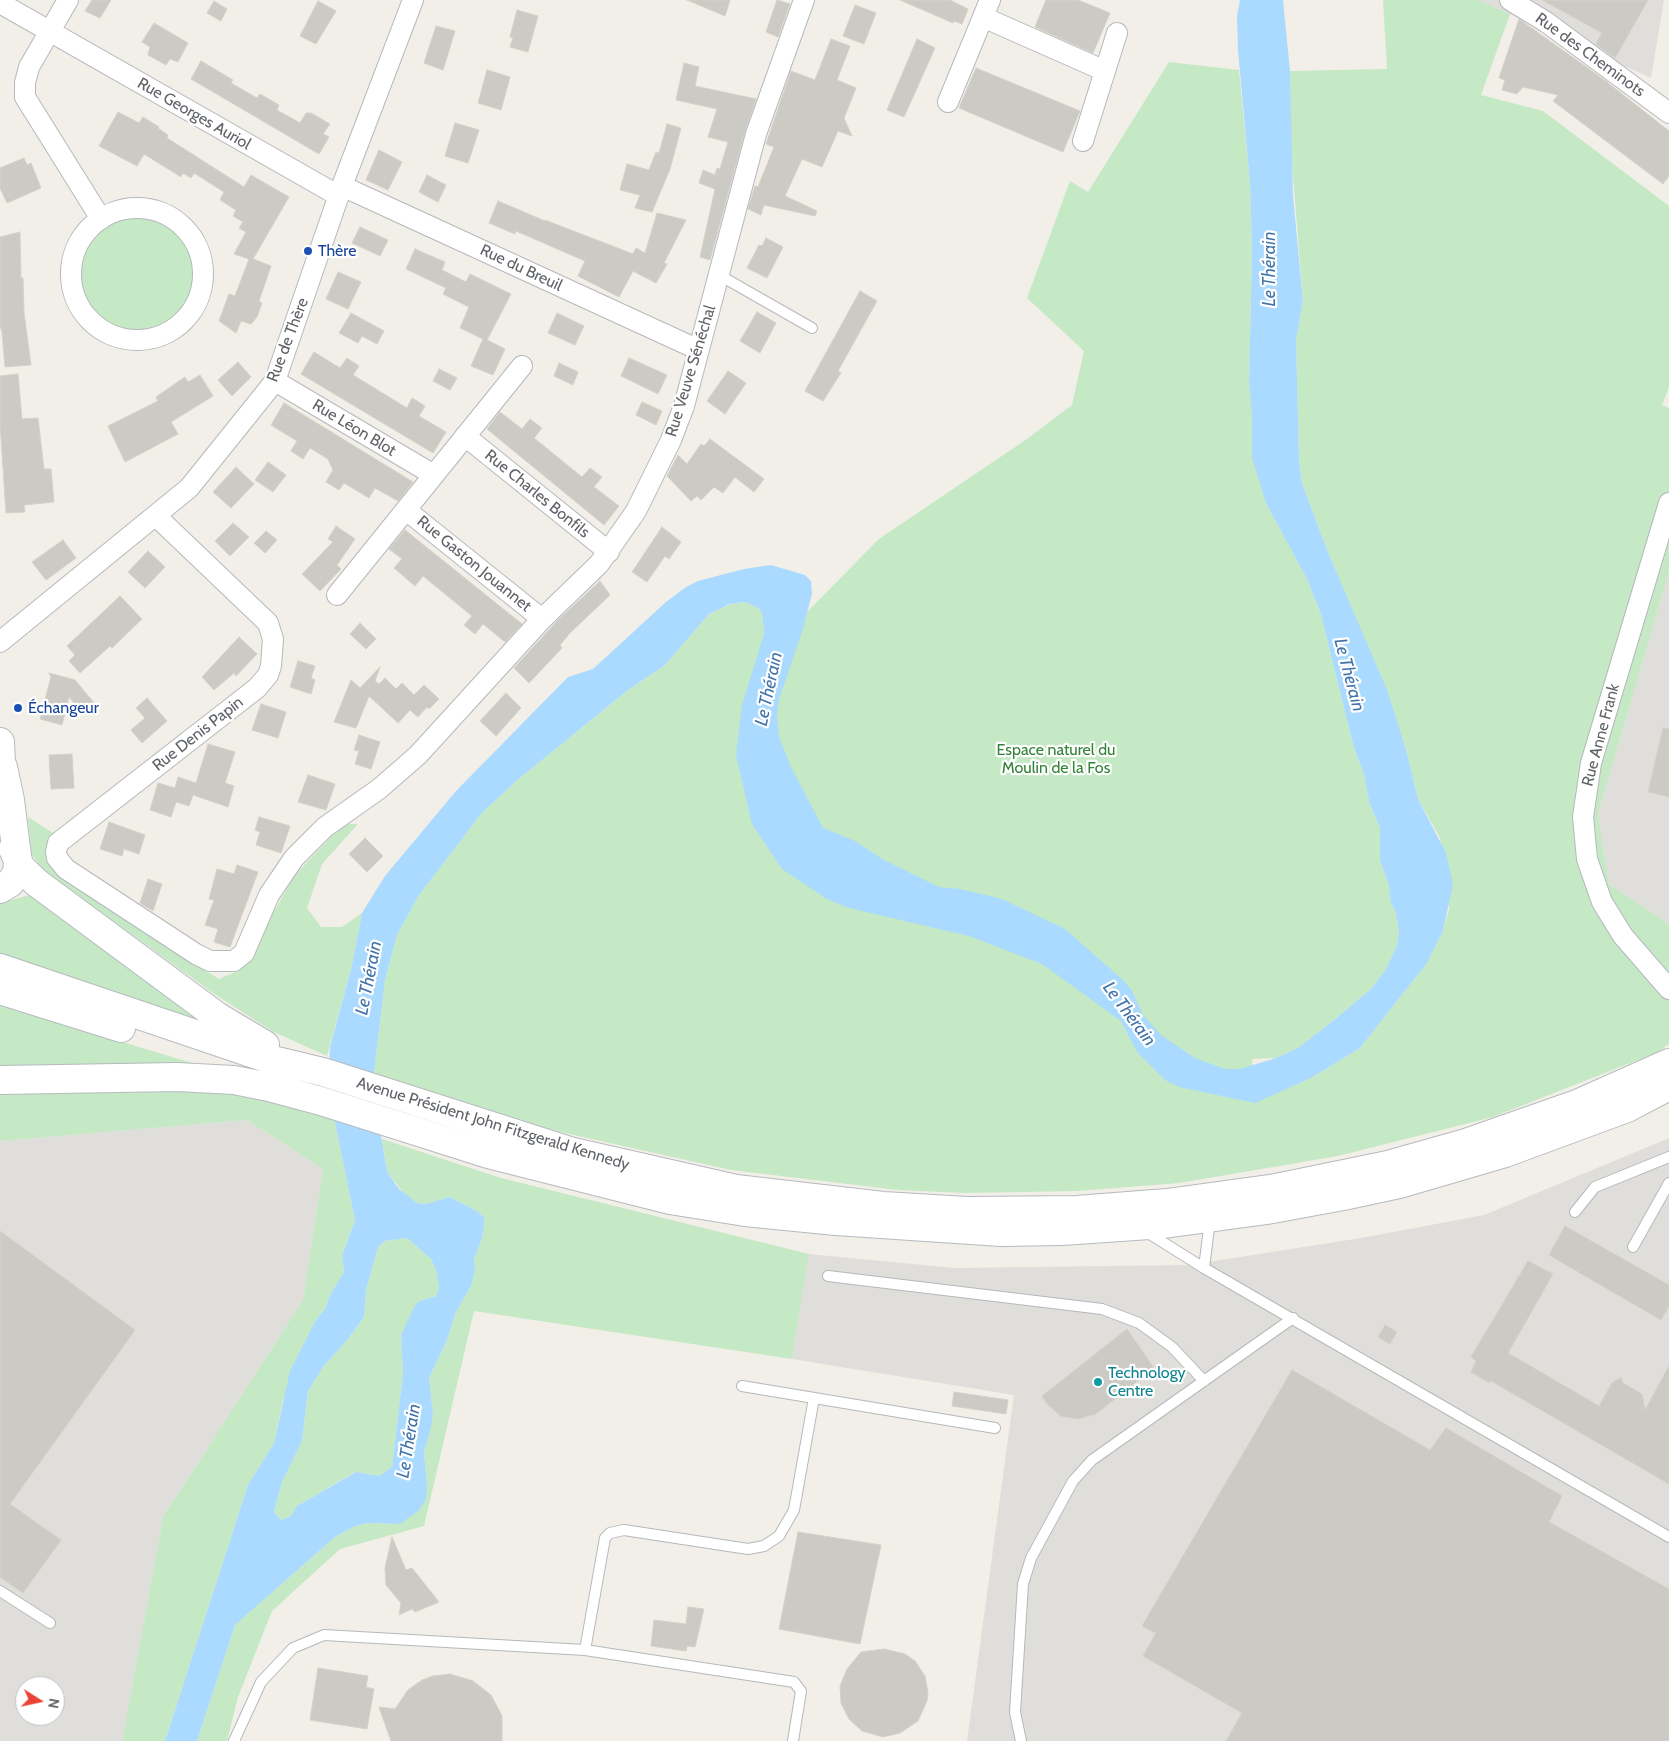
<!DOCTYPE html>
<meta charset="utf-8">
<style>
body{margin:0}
#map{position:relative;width:1669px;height:1741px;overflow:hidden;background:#f1efe8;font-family:Cabin,sans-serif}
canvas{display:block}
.north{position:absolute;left:15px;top:1676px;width:50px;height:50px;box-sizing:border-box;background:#fff;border:1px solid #bfc1c3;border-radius:50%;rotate:100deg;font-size:14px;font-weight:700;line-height:20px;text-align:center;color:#5f6368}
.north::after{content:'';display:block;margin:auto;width:18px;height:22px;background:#ea4335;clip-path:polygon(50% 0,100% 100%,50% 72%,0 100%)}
</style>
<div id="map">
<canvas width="1669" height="1741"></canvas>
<div class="north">N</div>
</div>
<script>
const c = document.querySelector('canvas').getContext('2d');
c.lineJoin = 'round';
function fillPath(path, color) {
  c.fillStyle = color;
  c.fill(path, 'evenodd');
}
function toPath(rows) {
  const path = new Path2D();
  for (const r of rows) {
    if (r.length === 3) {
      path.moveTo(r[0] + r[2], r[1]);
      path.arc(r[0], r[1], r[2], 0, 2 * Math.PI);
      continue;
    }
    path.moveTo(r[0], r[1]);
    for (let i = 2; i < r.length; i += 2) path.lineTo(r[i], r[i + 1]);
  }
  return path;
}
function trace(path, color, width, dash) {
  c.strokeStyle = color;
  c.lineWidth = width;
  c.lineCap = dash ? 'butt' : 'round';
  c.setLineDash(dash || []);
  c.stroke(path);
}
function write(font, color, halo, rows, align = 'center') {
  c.font = font + ' Cabin,sans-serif';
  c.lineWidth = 4.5;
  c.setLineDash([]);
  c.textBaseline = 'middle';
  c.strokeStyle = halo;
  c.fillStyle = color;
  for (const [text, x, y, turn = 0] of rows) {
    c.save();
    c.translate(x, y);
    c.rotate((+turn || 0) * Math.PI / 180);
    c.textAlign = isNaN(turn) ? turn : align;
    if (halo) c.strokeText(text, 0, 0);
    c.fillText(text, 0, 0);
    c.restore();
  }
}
const industrial = toPath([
 [1478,0,1664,0,1651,78,1510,14],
 [1669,572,1669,924,1609,884,1598,814],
 [247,1120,323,1169,303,1300,163,1517,122,1741,0,1741,0,1141],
 [25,1686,55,1686,55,1716,25,1716],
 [1669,1138,1669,1741,967,1741,1014,1395,792,1359,809,1254,954,1268,1189,1265,1361,1238,1484,1215]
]);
const green = toPath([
 [1383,0,1478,0,1510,14,1481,95,1543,111,1669,206,1669,387,1662,405,1669,408,1669,572,1598,814,1609,884,1669,924,1669,1044,1658,1052,1493,1117,1338,1156,1179,1183,1077,1191,966,1193,898,1190,731,1170,556,1131,374,1073,385,980,397,935,419,895,481,814,515,782,628,690,664,666,709,614,731,604,745,602,758,608,762,613,764,633,807,612,879,539,1027,439,1072,405,1084,351,1027,298,1070,181,1088,192,1169,62,1239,70,1250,183,1252,251,1249,382,1266,503,1308,581,1321,615,1354,748,1364,774,1369,802,1380,828,1380,861,1388,882,1391,903,1396,913,1399,933,1397,945,1386,969,1371,989,1334,1020,1298,1048,1276,1058,1252,1059,1255,1102,1311,1078,1360,1048,1427,963,1443,931,1449,909,1440,838,1418,799,1406,749,1386,690,1327,550,1302,483,1299,460,1296,339,1303,301,1291,150,1290,71,1387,69],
 [137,274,58],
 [28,817,53,833,46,852,51,867,129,922,219,979,240,970,295,875,343,824,358,824,322,864,307,908,321,927,342,927,362,913,351,969,327,1056,272,1031,213,993,43,870,31,853],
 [30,895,49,902,226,1030,0,954,0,903],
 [0,1005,202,1066,0,1071],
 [219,1090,326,1113,335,1122,355,1220,342,1256,344,1273,330,1295,325,1309,316,1320,283,1400,274,1443,248,1485,165,1741,122,1741,163,1517,303,1300,323,1169,247,1120,0,1141,0,1095,106,1091],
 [382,1139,501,1178,809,1254,792,1359,474,1311,424,1526,340,1549,272,1611,238,1697,227,1741,197,1741,235,1625,335,1537,355,1526,368,1523,400,1524,427,1485,424,1452,433,1413,429,1378,447,1340,456,1312,471,1286,475,1270,474,1259,482,1238,485,1218,478,1212,450,1197,425,1204,417,1203,405,1195,387,1171],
 [407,1238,431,1259,437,1273,439,1289,436,1296,419,1301,401,1335,403,1373,392,1467,379,1476,355,1472,297,1506,291,1516,281,1520,274,1512,282,1482,302,1441,308,1391,323,1367,348,1339,364,1317,366,1290,378,1247,385,1241]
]);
const water = toPath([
 [1240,0,1283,0,1290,71,1293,196,1303,301,1296,339,1299,460,1302,483,1327,550,1387,690,1406,749,1418,799,1446,853,1453,884,1443,931,1427,963,1360,1048,1311,1078,1255,1103,1179,1087,1165,1080,1137,1052,1121,1021,1042,964,969,936,849,908,827,899,782,869,752,824,736,755,742,705,764,634,762,613,758,608,745,602,730,604,709,614,664,666,628,690,515,782,481,814,419,895,397,935,385,980,374,1073,375,1099,387,1171,399,1189,417,1203,425,1204,450,1197,478,1212,485,1218,482,1238,474,1259,475,1270,471,1286,456,1312,447,1340,429,1378,433,1413,431,1427,424,1452,427,1485,426,1499,419,1510,400,1524,368,1523,355,1526,335,1537,235,1625,197,1741,165,1741,248,1485,274,1443,290,1371,316,1320,325,1309,330,1295,344,1272,342,1256,355,1220,329,1093,329,1067,330,1047,351,969,362,913,385,876,456,791,568,677,593,669,666,602,686,587,698,581,744,569,771,565,805,575,811,581,812,594,802,632,779,699,777,717,779,737,791,767,823,828,855,841,882,859,939,887,960,889,1002,899,1065,929,1123,980,1132,991,1143,1015,1161,1035,1195,1058,1225,1069,1240,1069,1276,1058,1298,1048,1334,1020,1371,989,1386,969,1397,945,1399,933,1396,913,1391,903,1388,882,1380,861,1380,828,1369,802,1364,774,1354,748,1321,615,1308,581,1266,503,1252,458,1252,413,1249,382,1252,251,1250,183,1238,50,1237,16],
 [407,1238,431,1259,437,1273,439,1289,436,1296,419,1301,414,1307,401,1335,403,1373,392,1467,379,1476,356,1472,297,1506,291,1516,281,1520,274,1512,282,1482,302,1441,308,1391,323,1367,348,1339,364,1317,366,1290,378,1247,385,1241]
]);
const building = toPath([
 [92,0,111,0,100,18,85,11,92,0],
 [687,0,730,0,725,16,687,0],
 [777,0,790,4,778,37,766,32,777,0],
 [900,0,950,0,968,9,962,24,954,21,953,23,900,0],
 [1046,0,1078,0,1110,13,1093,53,1035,27,1046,0],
 [1542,0,1648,0,1615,58,1596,44,1602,33,1542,0],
 [214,1,227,9,221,21,207,13,214,1],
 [318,1,336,11,316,44,300,36,318,1],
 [855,5,876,13,864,44,843,36,855,5],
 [517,10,538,16,528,52,510,47,513,38,510,37,517,10],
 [1519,19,1603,79,1669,131,1669,176,1663,184,1553,101,1558,95,1523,87,1517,94,1502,90,1505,80,1499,78,1519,19],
 [154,23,188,43,178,62,170,59,166,65,148,55,150,47,142,42,154,23],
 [436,26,455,31,443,70,424,63,436,26],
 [831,39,850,46,837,80,856,88,844,118,852,136,838,131,822,167,802,159,785,196,817,211,815,216,764,205,761,215,748,209,755,186,758,187,774,147,766,144,791,71,815,80,831,39],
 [917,39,935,48,904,117,887,110,917,39],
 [201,61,233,80,231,83,257,98,260,94,279,105,277,110,300,123,306,113,311,113,330,124,323,134,329,137,319,154,191,79,201,61],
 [684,63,699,67,695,86,756,99,745,131,710,260,700,257,715,189,699,183,703,170,715,175,717,168,720,169,728,142,708,137,717,109,676,100,684,63],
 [976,68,1080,111,1063,152,959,108,976,68],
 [487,70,510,77,501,110,478,103,487,70],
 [118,112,139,123,143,117,159,127,158,128,168,135,167,138,244,187,251,175,289,197,253,259,271,266,259,301,262,303,257,317,251,324,241,321,236,333,219,321,229,294,235,296,249,259,234,254,246,232,239,228,243,222,233,216,236,210,220,200,224,192,194,173,191,178,183,173,181,177,144,154,137,166,99,146,118,112],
 [455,123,479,130,468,163,445,156,455,123],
 [667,124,681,128,670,169,652,212,635,208,640,195,620,190,627,164,649,170,656,152,659,153,667,124],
 [379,150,402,162,388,190,366,180,379,150],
 [24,158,27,165,31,163,41,188,7,203,0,188,0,168,24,158],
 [427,175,446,185,438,202,419,192,427,175],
 [498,201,545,221,545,220,633,254,636,248,645,253,657,213,686,220,664,263,667,264,656,283,633,271,619,297,578,276,585,261,516,231,515,234,489,223,498,201],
 [360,227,388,240,380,256,352,243,360,227],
 [20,232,21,278,23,278,24,313,31,365,5,367,2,332,0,326,0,237,20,232],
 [766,238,783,247,767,278,747,268,759,245,762,246,766,238],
 [415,249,445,262,442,270,466,282,470,274,511,294,487,340,505,349,493,375,471,366,483,339,460,328,469,307,443,294,446,288,406,269,415,249],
 [338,272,361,282,348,309,326,299,338,272],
 [860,291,877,301,838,371,841,373,823,401,805,391,860,291],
 [757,312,776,323,760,353,740,341,757,312],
 [351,313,384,331,377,344,362,336,358,343,339,333,351,313],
 [557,313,584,326,575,345,548,333,557,313],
 [314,352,340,368,347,358,359,366,353,375,407,408,412,398,425,406,419,416,446,432,433,453,301,374,314,352],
 [629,358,667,375,658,394,621,376,629,358],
 [238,362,251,377,232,396,218,380,238,362],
 [559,363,578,372,573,385,554,376,559,363],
 [439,369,457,378,450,390,433,381,439,369],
 [728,371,746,383,725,414,707,401,728,371],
 [18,374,22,419,38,418,44,469,51,469,54,502,24,505,25,512,6,513,0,423,0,376,18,374],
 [200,375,213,396,171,422,178,434,125,462,108,426,158,401,156,397,185,377,188,382,200,375],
 [642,402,662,411,656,425,636,415,642,402],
 [284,403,377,460,413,482,398,501,375,488,369,498,344,483,339,490,326,482,333,470,328,459,310,448,303,459,291,451,297,441,271,425,284,403],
 [500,412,522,429,530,419,542,428,534,438,582,477,590,468,602,477,594,487,619,506,604,525,487,429,500,412],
 [710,439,764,479,754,492,735,477,723,493,714,487,701,500,697,496,691,501,667,476,678,455,687,464,701,444,704,446,710,439],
 [268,462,286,475,273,492,255,480,268,462],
 [236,467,254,484,231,508,213,492,236,467],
 [233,523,249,537,230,556,215,541,233,523],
 [336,526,355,539,337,565,341,569,320,591,302,574,333,542,328,539,336,526],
 [662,527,681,542,669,559,665,556,647,582,632,572,662,527],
 [405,530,522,624,505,642,483,624,475,634,464,625,472,616,423,576,415,586,394,568,402,559,389,549,405,530],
 [266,531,277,540,265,553,254,543,266,531],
 [63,540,76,558,46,580,32,562,63,540],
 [148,551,165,567,145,588,128,572,148,551],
 [600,581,610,595,570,633,560,645,562,648,529,683,514,668,558,620,600,581],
 [120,596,142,619,112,648,110,646,80,673,69,661,75,655,67,646,120,596],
 [360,623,376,639,366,649,350,634,360,623],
 [239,637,257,654,236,676,234,673,214,690,202,677,239,637],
 [298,661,315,666,311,678,315,680,311,694,290,687,298,661],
 [380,667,375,681,379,684,385,678,396,689,402,683,414,695,424,685,439,699,429,709,427,707,418,717,410,710,398,723,369,696,356,728,334,722,351,680,360,688,380,667],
 [49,673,75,680,95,704,83,714,69,697,62,725,40,719,51,677,49,673],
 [506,693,521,708,496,736,480,721,506,693],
 [147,698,167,721,142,743,131,730,145,718,136,708,147,698],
 [261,704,286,712,278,738,252,730,261,704],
 [1663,728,1669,729,1669,797,1648,792,1663,728],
 [359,735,380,742,371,769,355,764,359,751,354,750,359,735],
 [208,744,235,752,225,783,234,786,228,807,193,795,189,806,176,802,171,817,150,810,158,783,175,788,178,777,196,783,208,744],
 [72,754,74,788,51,789,49,755,72,754],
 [308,775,335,784,326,810,298,802,308,775],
 [259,817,290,826,281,853,256,845,260,832,255,830,259,817],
 [109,822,145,835,139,854,124,849,122,856,100,849,109,822],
 [365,838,383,856,367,872,349,854,365,838],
 [237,865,258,872,230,947,214,942,218,929,205,925,214,900,209,899,217,869,234,874,237,865],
 [148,879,162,884,153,911,140,903,148,879],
 [1565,1226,1669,1285,1669,1306,1661,1320,1549,1255,1565,1226],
 [0,1231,135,1330,10,1504,61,1540,23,1593,0,1577,0,1231],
 [1528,1261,1553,1274,1508,1353,1599,1406,1612,1383,1621,1377,1623,1383,1642,1394,1645,1410,1669,1366,1669,1484,1491,1381,1489,1383,1471,1372,1476,1361,1471,1357,1528,1261],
 [1385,1325,1397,1332,1390,1344,1378,1337,1385,1325],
 [1127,1329,1154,1368,1096,1414,1078,1419,1061,1416,1048,1405,1042,1396,1127,1329],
 [1292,1370,1430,1450,1446,1428,1562,1496,1549,1522,1669,1589,1669,1741,1226,1741,1242,1713,1143,1656,1156,1633,1142,1626,1292,1370],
 [954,1392,1008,1400,1006,1414,952,1406,954,1392],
 [798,1532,881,1545,860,1644,779,1629,798,1532],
 [392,1537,406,1570,412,1568,439,1602,415,1612,412,1609,399,1615,401,1603,386,1585,385,1568,392,1537],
 [688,1607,704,1609,695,1647,687,1646,686,1651,651,1646,654,1620,686,1624,688,1607],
 [884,1649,905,1654,915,1661,925,1676,928,1693,927,1701,918,1721,900,1733,883,1737,862,1731,849,1719,841,1703,840,1686,847,1669,861,1652,884,1649],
 [318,1668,368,1676,366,1687,374,1689,367,1729,310,1720,318,1668],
 [450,1674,473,1681,491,1695,502,1716,502,1741,391,1741,379,1707,395,1709,408,1690,422,1680,433,1676,450,1674]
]);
const lane = toPath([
 [719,275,812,328],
 [1575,1212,1595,1187,1669,1157],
 [1145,1231,1204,1268,1210,1220],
 [1633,1247,1669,1183],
 [1204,1268,1669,1537],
 [828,1276,1102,1309,1139,1323,1172,1347,1204,1381],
 [742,1386,995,1428],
 [0,1591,50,1623],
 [585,1650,794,1682,801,1691,793,1741],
 [234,1741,261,1682,293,1648,324,1635,585,1650,605,1538,610,1533,624,1530,748,1549,764,1546,779,1536,794,1510,814,1398],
 [1021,1741,1015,1712,1023,1584,1031,1558,1073,1481,1092,1460,1293,1318]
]);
const street = toPath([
 [68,0,29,67,25,83,25,97,101,219],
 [1510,0,1546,22,1669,113],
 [0,3,339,196],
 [983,17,1105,71],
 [948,102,990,0],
 [1083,141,1117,33],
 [342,186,699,350],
 [137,274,66],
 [275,381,434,475],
 [465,436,609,552],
 [1669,503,1591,763,1583,817,1587,859,1602,902,1623,936,1669,989],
 [406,510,542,619],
 [156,516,268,623,273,639,271,666,268,675,257,688,58,843,56,852,57,858,66,869,196,954,210,961,234,961,244,953,269,895,294,858,325,827,379,789,418,755,542,619,599,564,636,511,671,440,684,406,756,134,804,0],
 [337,595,522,366],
 [0,642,189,488,275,381,342,186,413,0]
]);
const secondary = toPath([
 [0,742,2,785],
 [3,767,10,800,17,856],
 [18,865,37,883,218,1017,265,1045],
 [0,889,10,883,17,873,18,860,13,849],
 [0,968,269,1059,323,1072,573,1152,736,1189,883,1206,967,1211,1077,1210,1167,1203,1276,1188,1388,1165,1466,1143,1577,1104,1669,1063],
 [0,990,121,1028],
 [0,1080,177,1077,234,1080,269,1087,321,1101,488,1154,670,1200,745,1212,836,1221,1001,1232,1062,1231,1164,1224,1267,1210,1343,1196,1399,1184,1505,1153,1627,1108,1669,1086]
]);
const markers = [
 [308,251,5,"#1a4fb4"],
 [18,708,5,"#1a4fb4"],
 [1098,1382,5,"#0f9aa8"]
];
const streetNames = [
 ["Rue des Cheminots",1590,55,36],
 ["Rue Georges Auriol",194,114,30],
 ["Rue du Breuil",521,268,25],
 ["Rue de Thère",288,340,-69],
 ["Rue Veuve Sénéchal",691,371,-73],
 ["Rue Léon Blot",354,428,31],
 ["Rue Charles Bonfils",537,494,39],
 ["Rue Gaston Jouannet",474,564,39],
 ["Rue Denis Papin",198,734,-38],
 ["Rue Anne Frank",1601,735,-75],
 ["Avenue Président John Fitzgerald Kennedy",493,1124,17]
];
const transitNames = [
 ["Thère",318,251],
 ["Échangeur",28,708]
];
const parkNames = [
 ["Espace naturel du",1056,750],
 ["Moulin de la Fos",1056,768]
];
const cultureNames = [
 ["Technology",1108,1373],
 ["Centre",1108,1391]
];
const waterNames = [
 ["Le Thérain",1270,269,-90],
 ["Le Thérain",1349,675,75],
 ["Le Thérain",769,689,-78],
 ["Le Thérain",369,978,-79],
 ["Le Thérain",1129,1014,53],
 ["Le Thérain",409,1441,-81]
];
fillPath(industrial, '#e0deda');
fillPath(green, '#c5e8c5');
fillPath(water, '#aadaff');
fillPath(building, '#cccac5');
trace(building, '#d6d1c6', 1);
trace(lane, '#b5b8bc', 12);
trace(street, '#b5b8bc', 22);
trace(secondary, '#b6babf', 30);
trace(lane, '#fff', 10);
trace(street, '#fff', 20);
trace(secondary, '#fff', 28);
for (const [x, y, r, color] of markers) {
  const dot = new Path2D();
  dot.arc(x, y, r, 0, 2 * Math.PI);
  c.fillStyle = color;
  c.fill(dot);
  trace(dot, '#fff', 2);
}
write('16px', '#5f6368', '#fff', streetNames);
write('16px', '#164399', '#fff', transitNames, 'left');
write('16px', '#348238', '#fff', parkNames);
write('16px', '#0d838f', '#fff', cultureNames, 'left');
write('italic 18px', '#4174aa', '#fff', waterNames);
</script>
